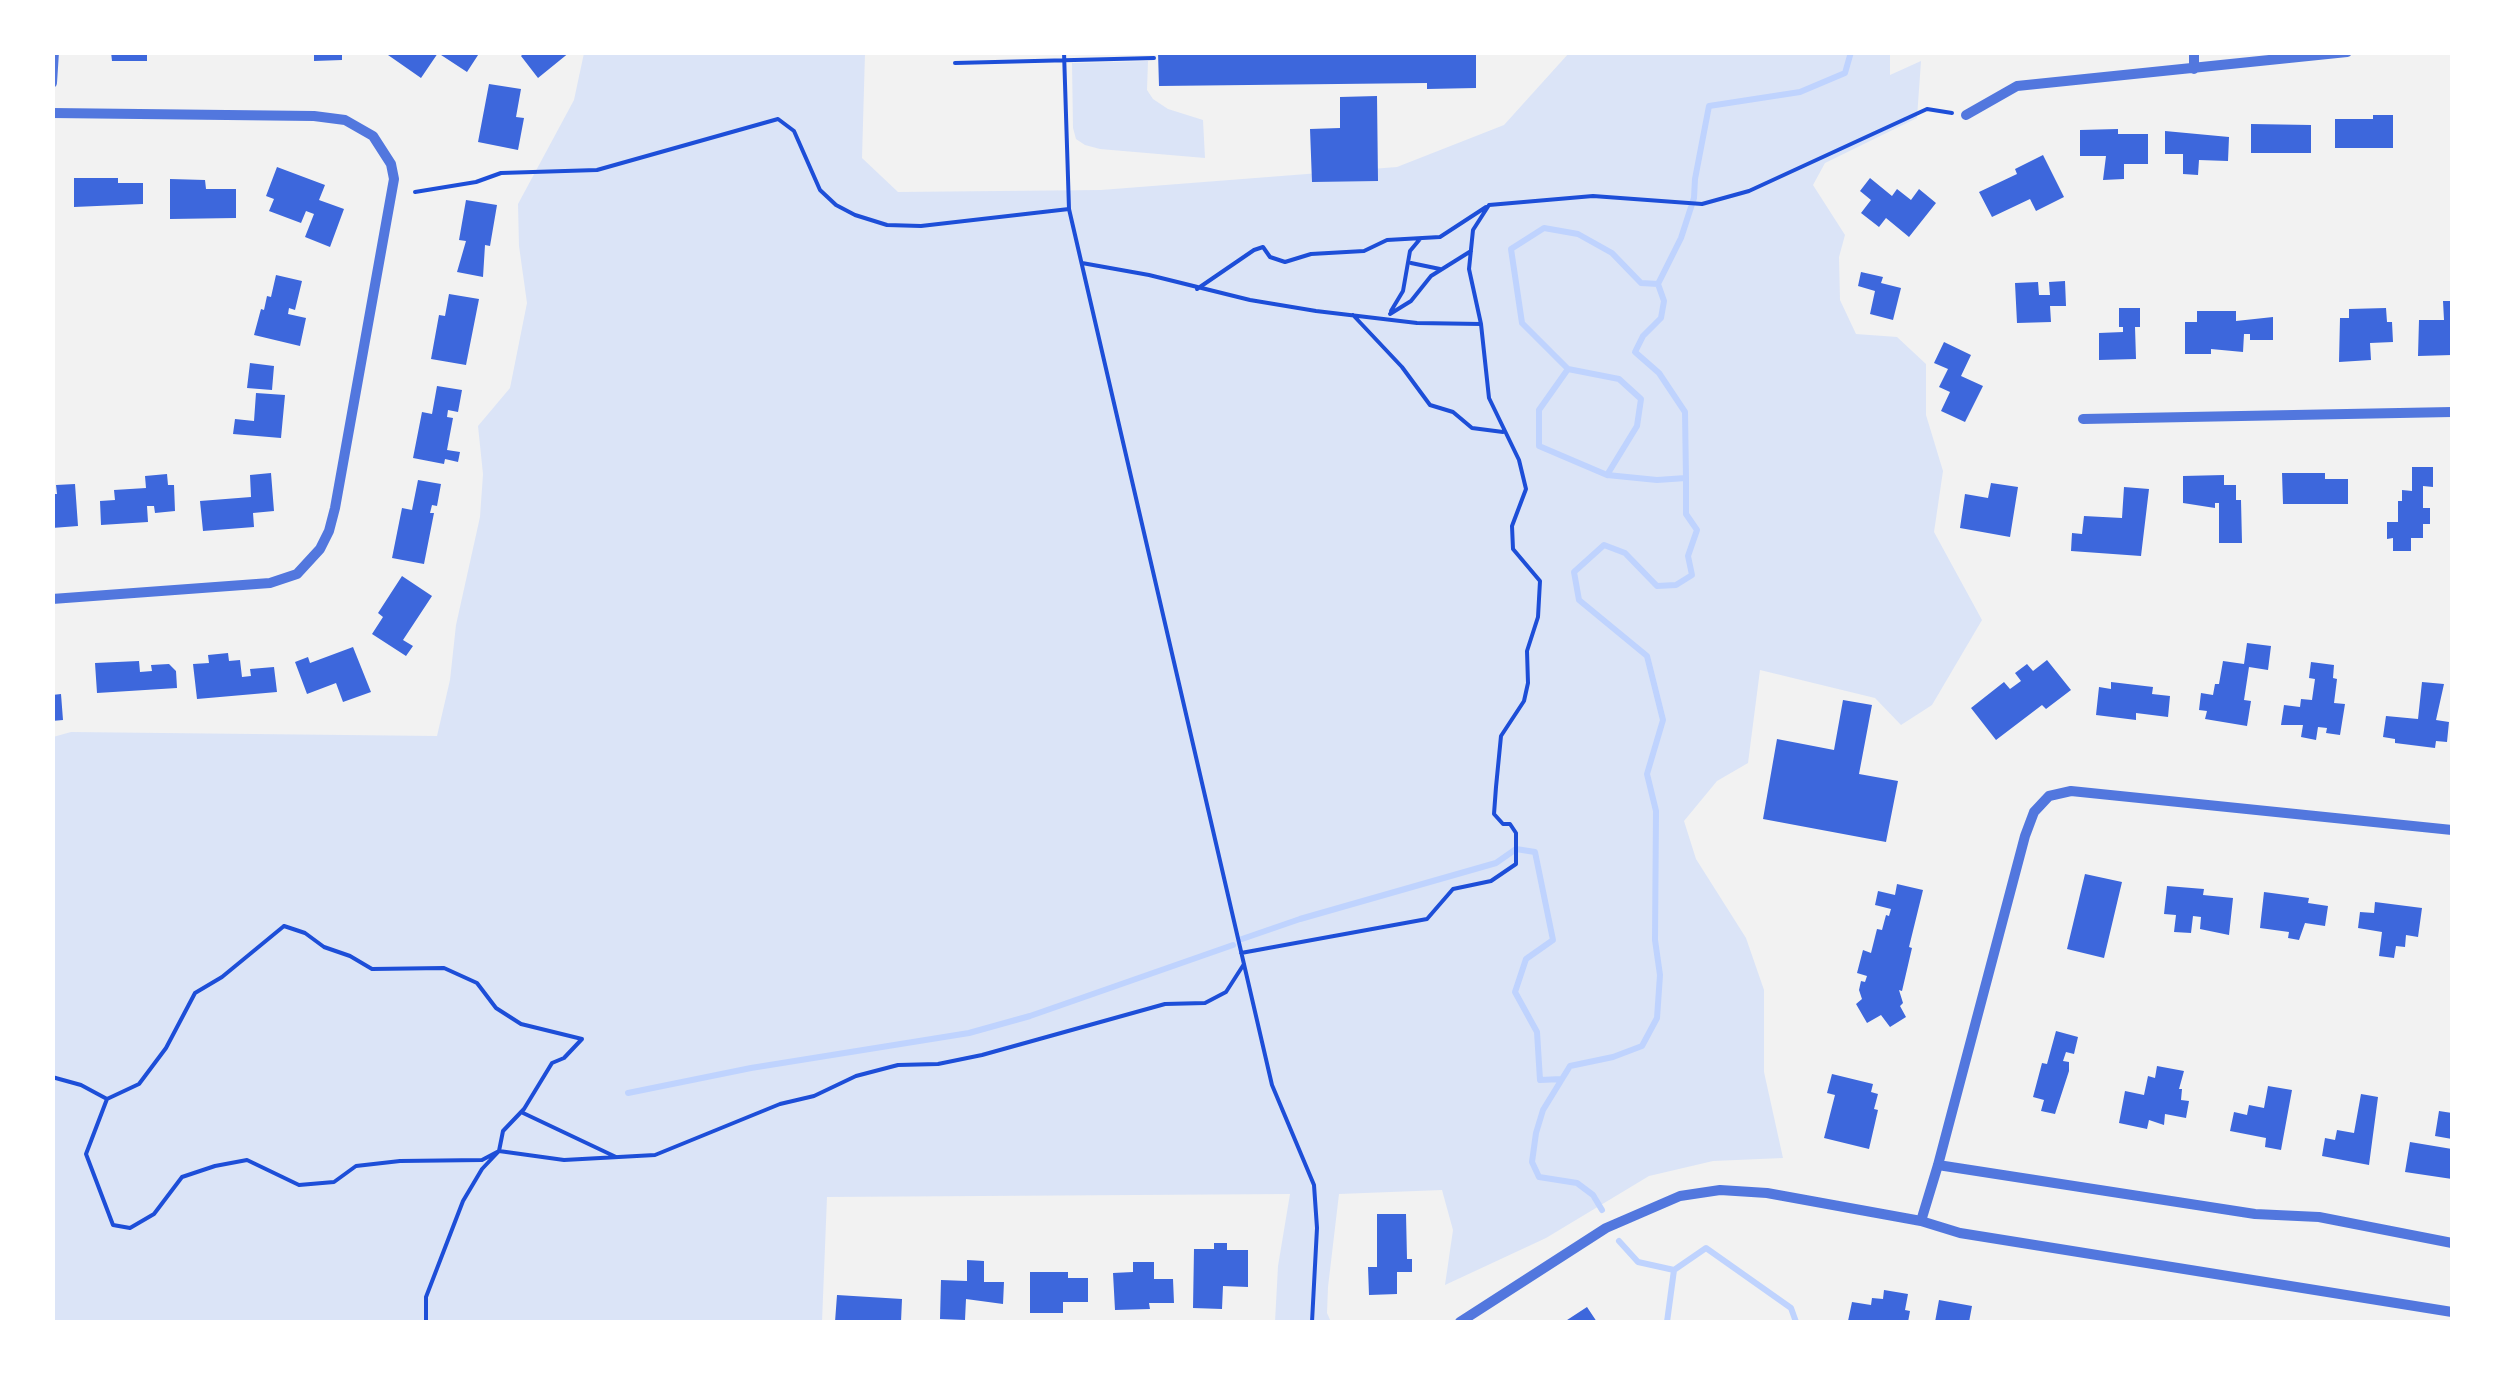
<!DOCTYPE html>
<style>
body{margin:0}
#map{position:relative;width:2505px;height:1375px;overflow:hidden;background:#f2f2f2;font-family:Jost,sans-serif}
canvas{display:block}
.frame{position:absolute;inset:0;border:55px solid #fff;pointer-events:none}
</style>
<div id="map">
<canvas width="2505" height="1375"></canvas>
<div class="frame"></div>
</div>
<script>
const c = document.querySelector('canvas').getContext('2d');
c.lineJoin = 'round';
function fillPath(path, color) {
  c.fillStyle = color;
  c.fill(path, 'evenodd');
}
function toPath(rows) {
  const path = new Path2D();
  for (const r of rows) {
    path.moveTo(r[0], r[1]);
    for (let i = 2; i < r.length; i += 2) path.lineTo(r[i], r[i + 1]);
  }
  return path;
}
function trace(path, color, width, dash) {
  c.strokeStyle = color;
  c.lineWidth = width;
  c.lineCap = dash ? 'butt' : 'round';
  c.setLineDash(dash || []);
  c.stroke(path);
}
const green = toPath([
 [584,53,865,53,862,158,898,192,1101,190,1397,167,1504,125,1569,53,1890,53,1890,75,1921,61,1917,118,1825,163,1813,185,1845,235,1839,257,1840,300,1856,334,1897,337,1926,364,1926,415,1943,471,1934,532,1982,620,1932,705,1901,725,1875,698,1760,670,1748,763,1717,781,1684,821,1696,859,1746,938,1764,990,1764,1072,1783,1158,1713,1161,1649,1176,1546,1238,1445,1285,1453,1230,1442,1190,1339,1194,1328,1287,1327,1313,1331,1322,1275,1322,1278,1266,1290,1194,827,1197,822,1322,53,1322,53,737,71,732,437,736,450,680,456,625,480,517,483,474,478,426,510,388,527,303,519,246,518,204,574,100],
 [1148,61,1147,90,1153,99,1168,109,1203,120,1205,158,1100,149,1085,145,1076,139,1073,128,1072,63]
]);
const stream = toPath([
 [1658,284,1664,301,1661,318,1643,336,1635,352,1659,373,1685,412,1686,478],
 [1568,369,1619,379,1641,399,1637,426,1607,475],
 [1242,939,1300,919,1496,863,1516,849,1535,852,1553,940,1526,959,1515,992,1537,1032,1540,1080,1562,1079],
 [628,1093,751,1068,969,1033,1030,1016,1233,945],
 [1602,1210,1593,1195,1577,1183,1539,1177,1532,1162,1536,1133,1543,1110,1570,1066,1613,1057,1642,1046,1657,1018,1660,975,1655,940,1656,811,1647,774,1663,720,1647,656,1579,600,1574,572,1604,545,1625,553,1657,586,1676,585,1692,575,1688,556,1697,530,1686,514,1686,478,1657,480,1607,475,1539,446,1539,410,1568,369,1522,323,1511,249,1544,228,1578,234,1612,253,1641,283,1658,284,1681,238,1694,198,1695,179,1709,106,1800,92,1845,73,1851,52],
 [1619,1241,1638,1262,1674,1270],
 [1667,1322,1674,1270,1706,1248,1791,1308,1796,1322]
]);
const building = toPath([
 [111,52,147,52,147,61,112,61],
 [314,52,342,52,342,60,314,61],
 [389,52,480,52,467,72,438,53,421,78,388,55],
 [525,52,570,52,538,78,521,56],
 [1158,52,1476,52,1476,88,1427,89,1427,83,1159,86],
 [489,84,521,89,516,117,524,118,518,150,478,142],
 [1377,96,1378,181,1312,182,1310,129,1340,128,1340,97],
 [2373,115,2393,115,2393,148,2335,148,2335,119,2373,119],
 [2251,124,2311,125,2311,153,2251,153],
 [2118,129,2118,134,2148,134,2148,164,2124,164,2124,179,2103,180,2106,156,2080,156,2080,130],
 [2165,131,2229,137,2228,161,2199,160,2198,175,2183,174,2183,154,2165,154],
 [2043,155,2064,197,2036,211,2030,199,1992,217,1979,192,2017,174,2015,169],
 [277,167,325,185,319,200,344,209,330,247,305,237,314,214,306,211,301,223,269,211,274,199,266,196],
 [74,178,118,178,118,183,143,183,143,204,74,207],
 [1870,178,1892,196,1897,189,1911,200,1919,189,1936,203,1909,237,1886,218,1879,227,1861,213,1871,200,1860,191],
 [170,179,205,180,206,189,236,189,236,218,170,219],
 [466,200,497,205,490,246,485,245,483,277,457,272,466,241,459,240],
 [1861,272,1883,277,1881,283,1901,288,1893,320,1870,314,1875,291,1858,286],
 [276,275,302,281,295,310,289,308,288,314,306,318,300,346,254,335,261,309,264,310,267,296,271,297],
 [2065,281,2066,306,2050,306,2051,322,2017,323,2015,283,2038,282,2039,295,2050,295,2049,282],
 [449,294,479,299,466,365,431,359,439,315,445,316],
 [2443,301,2452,301,2452,355,2418,356,2419,320,2444,320],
 [2119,308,2140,308,2140,327,2135,327,2136,359,2099,360,2099,333,2123,332,2123,327,2119,327],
 [2386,308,2387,322,2392,322,2393,342,2370,343,2371,360,2339,362,2340,318,2349,318,2349,309],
 [2197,311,2236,311,2236,321,2273,317,2273,340,2250,340,2250,334,2244,334,2243,352,2211,349,2211,354,2185,354,2185,322,2197,322],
 [1944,342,1971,355,1961,376,1983,386,1965,422,1941,411,1950,392,1939,387,1948,369,1934,363],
 [250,363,274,366,272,390,247,388],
 [437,386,462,390,458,412,448,410,447,417,453,418,447,450,460,452,458,462,445,459,444,464,413,458,422,412,432,414],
 [256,393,285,395,281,438,233,434,235,419,254,421],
 [2412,467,2433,467,2433,487,2423,486,2423,508,2430,508,2430,524,2423,524,2423,538,2411,538,2411,551,2393,551,2393,538,2387,539,2387,522,2398,522,2398,501,2402,501,2402,490,2412,491],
 [271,473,274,511,253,513,254,527,203,531,200,501,251,497,250,475],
 [2282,473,2325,473,2325,479,2348,479,2348,504,2283,504],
 [167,474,168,485,174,485,175,511,155,513,154,506,147,506,148,522,101,525,100,501,115,500,114,490,146,488,145,476],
 [2224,475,2224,485,2236,485,2236,500,2241,500,2242,543,2219,543,2219,503,2215,503,2215,508,2183,503,2183,476],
 [418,480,441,484,437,506,432,505,430,513,434,513,424,564,392,558,402,508,412,510],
 [1991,483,2018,487,2010,537,1960,528,1965,494,1988,498],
 [75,484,78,526,52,528,52,494,57,494,56,485],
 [2124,487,2149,489,2141,556,2071,551,2072,533,2082,534,2084,516,2122,518],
 [402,576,432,596,403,640,413,646,406,656,372,634,383,617,378,613],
 [2247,643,2271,646,2268,670,2249,667,2244,700,2251,701,2247,726,2205,719,2207,711,2199,710,2201,693,2213,695,2215,684,2219,684,2223,661,2244,664],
 [353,647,371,692,343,702,336,683,307,694,295,662,308,657,310,663],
 [228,653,229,661,240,660,242,677,251,676,250,669,274,667,277,692,197,699,193,664,209,663,208,655],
 [2047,660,2071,690,2046,709,2042,705,1996,740,1971,708,2004,682,2010,689,2021,681,2015,673,2027,664,2033,671],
 [139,661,140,672,152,671,151,665,169,664,176,671,177,688,97,693,95,663],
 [2311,662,2334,665,2333,678,2337,679,2334,703,2345,704,2340,735,2326,733,2327,728,2318,727,2316,740,2301,737,2303,725,2281,725,2284,705,2300,707,2301,699,2312,700,2315,679,2309,678],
 [2111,682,2153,687,2152,694,2170,696,2168,717,2136,713,2136,720,2096,715,2099,687,2111,689],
 [2422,682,2444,684,2436,720,2449,722,2447,742,2436,741,2435,748,2395,743,2395,739,2383,737,2386,716,2418,719],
 [61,694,63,720,52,721,52,695],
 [1843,700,1872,705,1859,774,1898,781,1886,842,1763,819,1777,739,1834,750],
 [2085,874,2122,882,2104,958,2067,949],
 [1897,884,1923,890,1909,947,1912,948,1902,991,1899,990,1903,1003,1900,1006,1906,1017,1890,1027,1881,1015,1867,1023,1856,1004,1862,999,1859,990,1861,981,1865,982,1867,976,1857,973,1863,950,1871,953,1877,929,1882,930,1886,915,1889,916,1891,909,1875,905,1878,891,1895,895],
 [2167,886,2204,889,2203,895,2233,898,2229,935,2200,929,2201,917,2193,916,2191,933,2174,932,2176,915,2164,914],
 [2264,892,2309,898,2308,903,2328,906,2325,926,2305,923,2299,940,2288,938,2289,932,2260,928],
 [2375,902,2422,908,2418,937,2406,935,2405,947,2396,946,2394,958,2379,956,2382,932,2358,928,2360,912,2374,913],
 [2056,1031,2078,1037,2074,1054,2066,1052,2063,1061,2069,1062,2069,1071,2055,1114,2041,1111,2044,1100,2033,1097,2042,1063,2047,1064],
 [2157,1066,2184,1071,2179,1089,2182,1089,2181,1100,2189,1101,2186,1118,2165,1114,2164,1125,2149,1120,2147,1129,2119,1123,2125,1091,2144,1095,2148,1076,2155,1078],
 [1832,1074,1873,1084,1871,1092,1878,1094,1874,1109,1878,1110,1869,1149,1824,1138,1835,1095,1827,1093],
 [2268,1086,2292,1090,2281,1150,2265,1147,2266,1138,2230,1131,2234,1112,2247,1115,2249,1105,2264,1108],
 [2361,1094,2378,1097,2369,1165,2322,1156,2325,1138,2335,1140,2337,1130,2354,1133],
 [2439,1111,2452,1113,2452,1139,2435,1136],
 [2410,1142,2452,1149,2452,1179,2405,1172],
 [1377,1214,1406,1214,1407,1259,1412,1259,1412,1272,1397,1272,1397,1294,1369,1295,1368,1267,1377,1267],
 [1214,1243,1227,1243,1227,1250,1248,1250,1248,1287,1223,1286,1222,1309,1193,1308,1194,1249,1214,1249],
 [967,1260,984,1261,984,1282,1004,1282,1003,1304,966,1299,965,1320,940,1319,941,1280,967,1281],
 [1133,1262,1154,1262,1154,1279,1173,1279,1174,1303,1149,1303,1150,1309,1115,1310,1113,1273,1133,1272],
 [1030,1272,1068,1272,1068,1278,1088,1278,1088,1302,1063,1302,1063,1313,1030,1313],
 [1884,1290,1908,1294,1905,1310,1910,1311,1908,1322,1848,1321,1852,1302,1871,1305,1872,1298,1883,1299],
 [837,1295,902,1299,901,1322,835,1322],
 [1939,1300,1972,1306,1969,1322,1935,1322],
 [1587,1307,1597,1322,1564,1322]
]);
const path = toPath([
 [1064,52,1069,209,1272,1085,1314,1185,1317,1228,1312,1322],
 [955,63,1154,58],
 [415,192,476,182,501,173,597,170,778,119,794,131,820,190,836,205,855,215,887,225,921,226,1069,209],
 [1082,263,1149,275,1250,300,1316,311,1417,323,1481,324],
 [1411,263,1440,269],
 [1197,289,1254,250,1263,247,1270,257,1285,262,1311,254,1364,251,1387,240,1440,237,1486,207],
 [1391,311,1403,291,1410,251,1420,239],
 [1390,314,1411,301,1431,276,1471,251],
 [1353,315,1402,367,1430,405,1453,412,1472,428,1503,432],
 [284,926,305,933,324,947,350,956,372,969,444,968,477,983,496,1008,521,1024,582,1039,564,1058,552,1063,524,1109,503,1131,499,1151,482,1160,400,1161,356,1166,334,1182,299,1185,247,1160,215,1166,182,1177,154,1214,130,1228,113,1225,86,1154,107,1099,139,1084,166,1048,195,993,222,977,284,926],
 [1241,953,1427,919,1453,889,1491,881,1516,864,1516,833,1510,824,1503,824,1494,814,1496,787,1501,736,1524,701,1528,683,1527,651,1538,617,1540,581,1513,549,1512,526,1526,489,1519,460,1489,398,1481,324,1469,269,1473,230,1489,205,1593,196,1702,204,1749,191,1927,109,1952,113],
 [52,1077,81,1085,107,1099],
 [521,1112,616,1157],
 [426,1322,426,1297,463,1201,482,1169,499,1151,564,1160,655,1155,780,1104,814,1096,856,1076,898,1065,938,1064,982,1055,1165,1004,1205,1003,1226,992,1244,964]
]);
const minor = toPath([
 [2194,52,2194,69],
 [52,83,54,52],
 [52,113,314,116,345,120,373,136,391,164,394,179,335,508,329,531,320,549,297,574,270,583,52,599],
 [1966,115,2017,86,2347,52],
 [2083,419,2452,412],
 [1938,1165,2255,1214,2319,1217,2452,1243],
 [1921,1221,1938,1165,2025,836,2034,812,2049,796,2071,791,2452,830],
 [1460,1322,1606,1228,1680,1196,1720,1190,1767,1193,1921,1221,1960,1233,2452,1312]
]);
fillPath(green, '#dbe4f7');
trace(stream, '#bfd3fe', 6);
fillPath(building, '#3d67dc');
trace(path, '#1d4ed8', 4);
trace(minor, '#5277de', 10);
</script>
